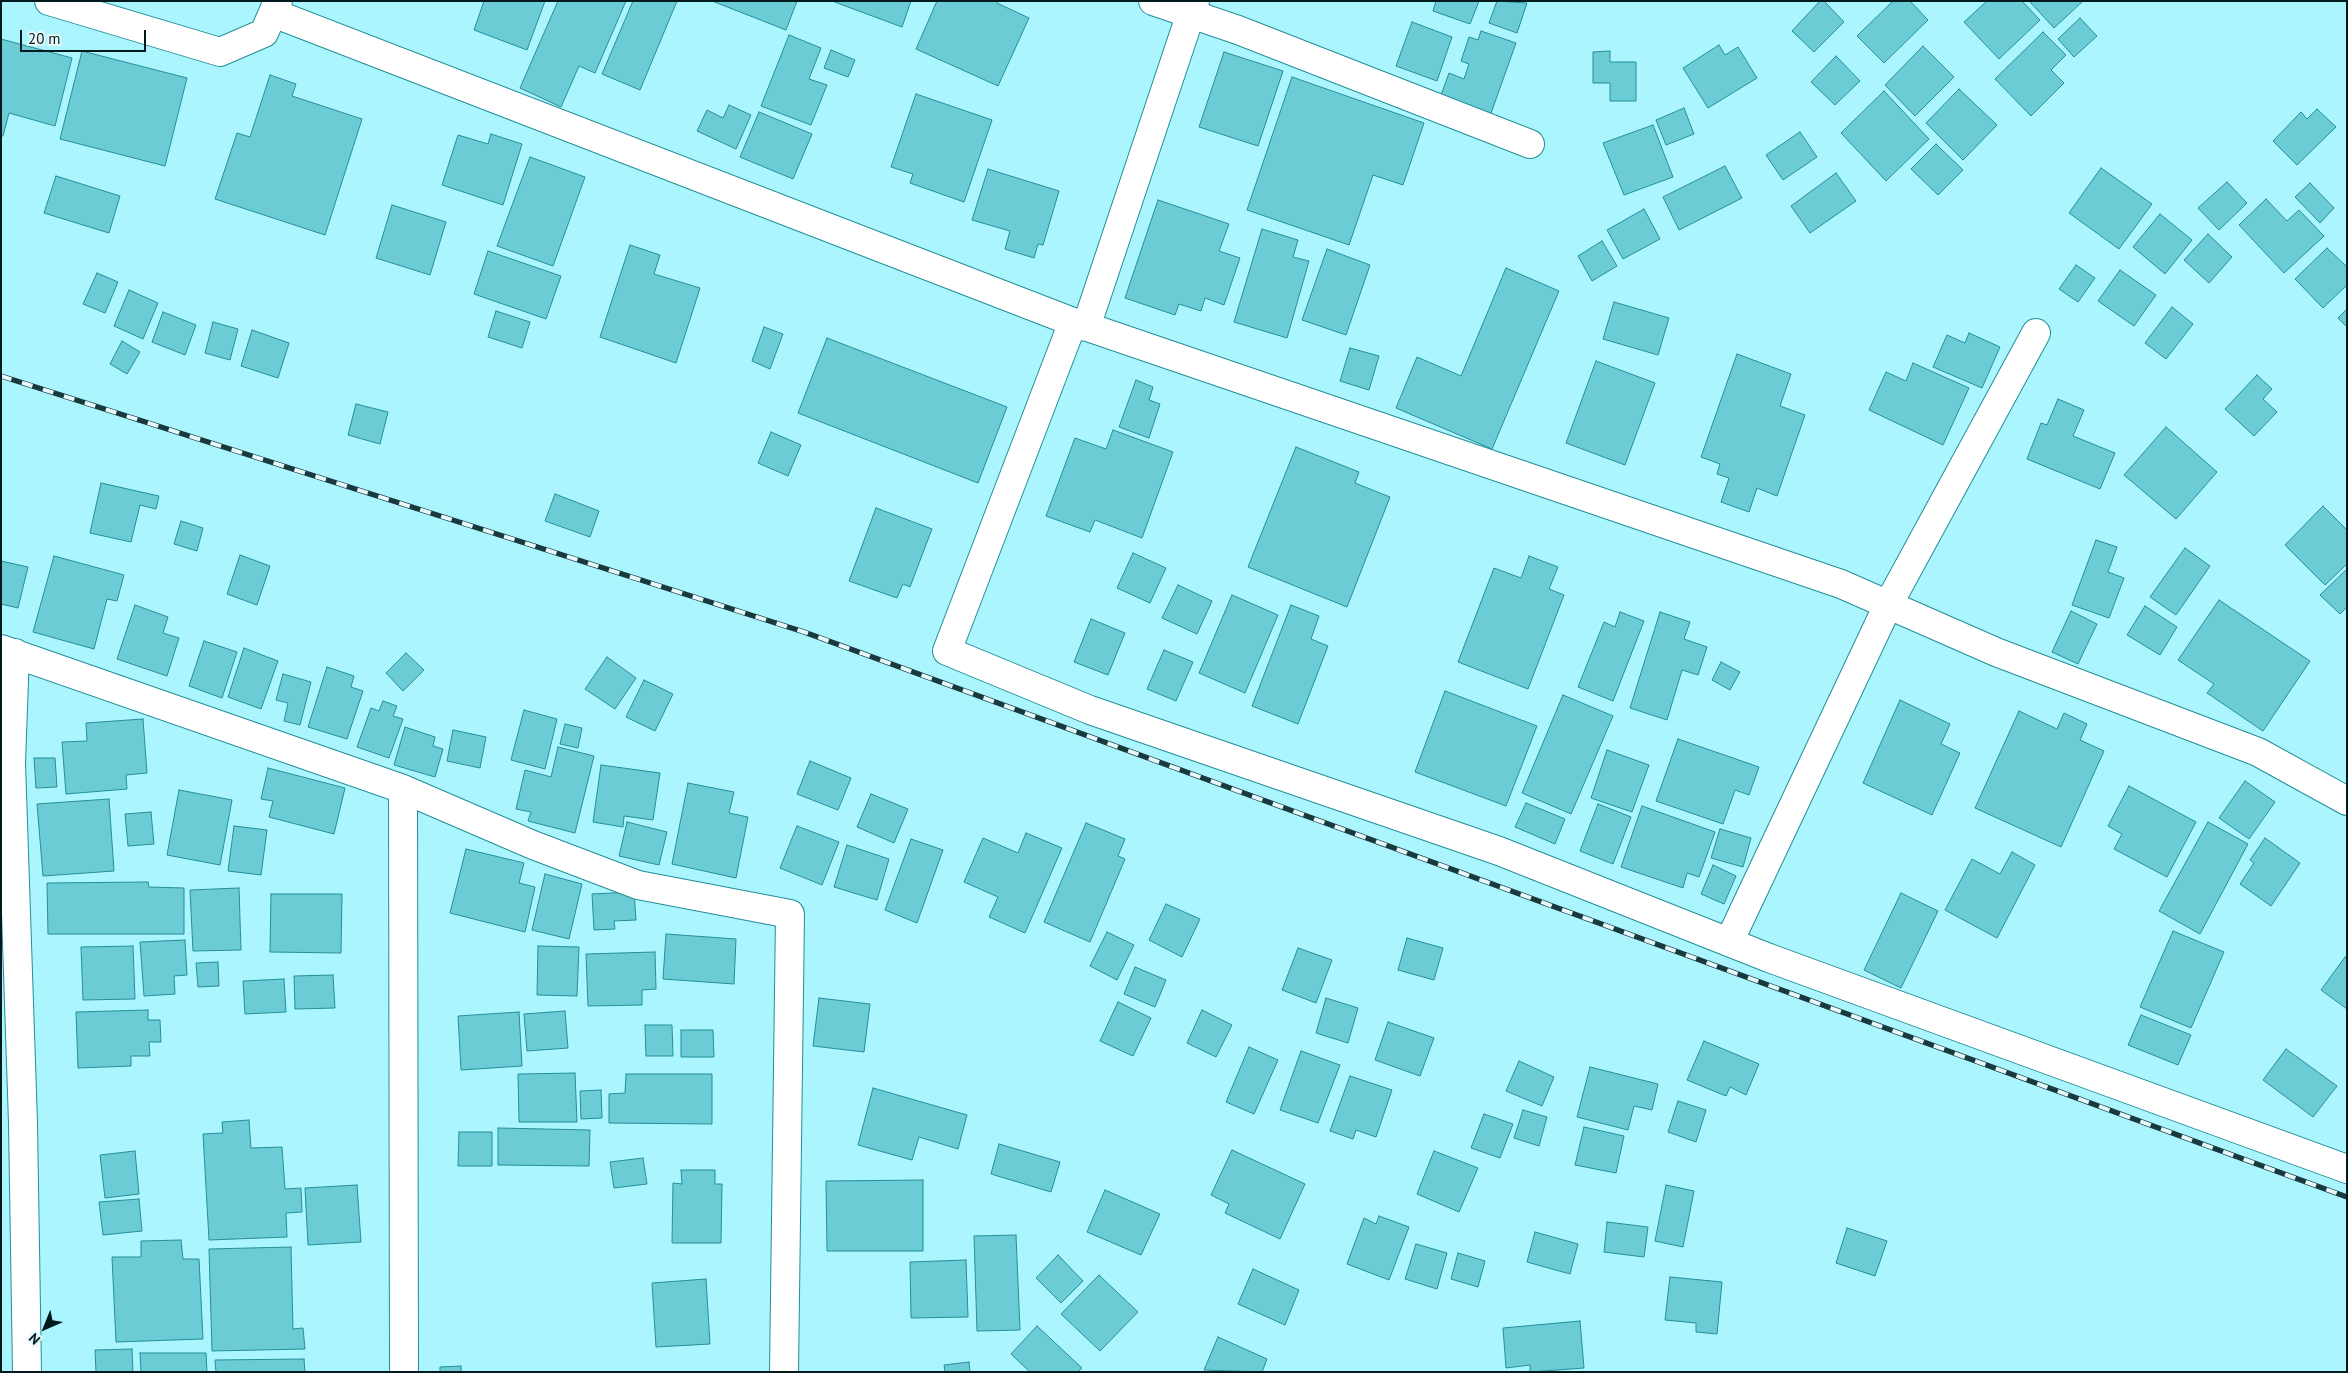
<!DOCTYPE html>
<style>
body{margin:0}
#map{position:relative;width:2348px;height:1373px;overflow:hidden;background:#abf5fe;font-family:"PT Sans",sans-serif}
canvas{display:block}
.frame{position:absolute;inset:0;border:2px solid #001a1e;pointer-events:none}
.north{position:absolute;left:20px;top:1303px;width:50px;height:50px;-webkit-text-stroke:4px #e6f8f9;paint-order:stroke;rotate:224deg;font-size:14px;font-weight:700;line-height:20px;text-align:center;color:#001a1e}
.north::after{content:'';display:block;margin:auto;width:18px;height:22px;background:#001a1e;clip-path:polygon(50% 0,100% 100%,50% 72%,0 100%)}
.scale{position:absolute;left:20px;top:30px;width:126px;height:22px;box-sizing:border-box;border:2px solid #001a1e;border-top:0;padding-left:6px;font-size:15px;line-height:18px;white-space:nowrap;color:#001a1e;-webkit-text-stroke:4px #e6f8f9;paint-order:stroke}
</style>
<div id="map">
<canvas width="2348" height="1373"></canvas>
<div class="frame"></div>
<div class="north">N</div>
<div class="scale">20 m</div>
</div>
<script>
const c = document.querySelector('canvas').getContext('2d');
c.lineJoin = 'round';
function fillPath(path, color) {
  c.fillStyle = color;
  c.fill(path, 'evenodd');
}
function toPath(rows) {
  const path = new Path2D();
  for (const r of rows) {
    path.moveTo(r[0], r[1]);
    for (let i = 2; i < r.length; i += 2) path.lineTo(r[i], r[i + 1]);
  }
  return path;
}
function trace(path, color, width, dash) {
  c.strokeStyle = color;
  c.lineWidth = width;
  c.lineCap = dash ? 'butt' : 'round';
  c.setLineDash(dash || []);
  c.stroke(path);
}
const building = toPath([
 [484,1,545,1,527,50,474,30,484,1],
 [558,1,626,1,595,73,579,66,561,107,520,88,558,1],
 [633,1,677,1,640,90,602,74,633,1],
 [712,1,797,1,786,30,712,1],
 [832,1,911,1,902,27,832,1],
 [937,1,998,1,997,3,1029,18,998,86,916,49,937,1],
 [1436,1,1479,1,1470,24,1433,11,1436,1],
 [1497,1,1527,3,1517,33,1489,23,1497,1],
 [1820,1,1824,1,1844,22,1814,52,1792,31,1820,1],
 [1893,1,1910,1,1928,20,1884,63,1857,36,1893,1],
 [1987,1,2022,1,2040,20,1999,59,1964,22,1987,1],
 [2029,1,2083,1,2054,28,2029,1],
 [2080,18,2097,36,2074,57,2058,39,2080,18],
 [1412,22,1452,37,1437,81,1396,66,1412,22],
 [1481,31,1516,43,1490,116,1440,98,1449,73,1464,79,1469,64,1461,61,1469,37,1478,40,1481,31],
 [2043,32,2066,55,2051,70,2064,83,2031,116,1995,79,2043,32],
 [789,35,821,48,809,79,827,85,811,125,761,106,789,35],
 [1,39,72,58,55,126,9,113,3,136,1,136,1,39],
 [1719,45,1725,55,1738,47,1757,78,1708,108,1683,68,1719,45],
 [1923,46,1954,77,1915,116,1885,85,1923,46],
 [831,50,855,60,848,77,824,68,831,50],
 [82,51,187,78,165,166,60,139,82,51],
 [1610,51,1610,62,1636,62,1636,101,1610,101,1610,83,1593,83,1593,52,1610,51],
 [1224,52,1283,71,1258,146,1199,127,1224,52],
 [1836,56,1860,81,1835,105,1811,82,1836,56],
 [270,75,296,84,292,96,362,119,325,235,215,199,237,133,250,137,270,75],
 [1292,77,1424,123,1403,185,1373,175,1349,245,1247,210,1292,77],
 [1959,89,1997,125,1963,160,1926,123,1959,89],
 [1884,91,1929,139,1886,181,1841,133,1884,91],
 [916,94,992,120,964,202,910,183,913,174,891,167,916,94],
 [729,105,751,115,736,149,697,131,707,110,723,118,729,105],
 [1684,108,1694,134,1666,145,1656,120,1684,108],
 [2317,109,2336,127,2297,165,2273,141,2301,112,2307,119,2317,109],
 [759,112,812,134,793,179,740,157,759,112],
 [1653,125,1673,177,1624,195,1603,143,1653,125],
 [1800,132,1817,157,1783,180,1766,155,1800,132],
 [491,134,522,144,503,205,442,185,458,135,488,144,491,134],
 [1936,144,1963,170,1938,195,1911,169,1936,144],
 [530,157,585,177,553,266,497,246,530,157],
 [1725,166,1742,198,1679,230,1663,197,1725,166],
 [2101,168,2152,204,2119,249,2069,213,2101,168],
 [988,169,1059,191,1043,245,1038,244,1034,258,1005,249,1010,231,972,220,988,169],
 [1836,173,1856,201,1810,233,1791,206,1836,173],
 [56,176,120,196,109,233,44,213,56,176],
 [2227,182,2247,203,2219,230,2198,208,2227,182],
 [2310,183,2334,208,2320,223,2295,197,2310,183],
 [2266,199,2287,221,2299,210,2324,236,2284,273,2239,225,2266,199],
 [1158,200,1229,224,1219,251,1240,258,1224,305,1205,298,1201,311,1179,304,1175,315,1125,298,1158,200],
 [392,205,446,222,430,275,376,258,392,205],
 [1644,209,1660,239,1623,259,1607,230,1644,209],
 [2160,214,2192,240,2165,274,2133,247,2160,214],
 [1262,229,1298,240,1293,257,1309,261,1287,338,1234,322,1262,229],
 [2208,234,2232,257,2209,283,2184,260,2208,234],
 [1602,241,1617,266,1592,281,1578,256,1602,241],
 [630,245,660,255,654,274,700,288,676,363,600,337,630,245],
 [2327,248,2347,267,2347,285,2323,308,2295,279,2327,248],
 [1327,249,1370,265,1346,335,1302,320,1327,249],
 [488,251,561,276,546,319,474,294,488,251],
 [2076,265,2095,278,2078,302,2059,289,2076,265],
 [1506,268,1559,291,1492,449,1396,408,1417,357,1461,376,1506,268],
 [2120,270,2156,295,2134,326,2098,301,2120,270],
 [97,273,118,282,105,313,83,304,97,273],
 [129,290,158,303,143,339,114,326,129,290],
 [1614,302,1669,318,1658,355,1603,339,1614,302],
 [2172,307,2193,324,2166,359,2145,343,2172,307],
 [2347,309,2347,327,2338,318,2347,309],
 [496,311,530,322,522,348,488,337,496,311],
 [163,312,196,325,185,355,152,342,163,312],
 [213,322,238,329,230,360,205,353,213,322],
 [764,327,783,334,770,369,752,361,764,327],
 [252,330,289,343,278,378,241,366,252,330],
 [1969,333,2000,347,1982,388,1933,367,1947,335,1965,343,1969,333],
 [827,338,1007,407,978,483,798,413,827,338],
 [122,341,140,352,127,374,110,364,122,341],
 [1350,348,1379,356,1369,390,1340,381,1350,348],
 [1737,354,1791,374,1780,406,1805,415,1777,496,1757,488,1749,512,1721,502,1729,478,1717,474,1720,464,1701,457,1737,354],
 [1596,361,1655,383,1625,465,1566,443,1596,361],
 [1913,363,1969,388,1943,445,1869,410,1886,372,1906,381,1913,363],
 [2257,375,2272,389,2263,399,2277,412,2254,436,2225,409,2257,375],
 [1136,380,1153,387,1149,400,1160,404,1149,438,1119,427,1136,380],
 [2058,399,2084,410,2073,436,2115,453,2100,489,2027,459,2041,423,2047,425,2058,399],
 [356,404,388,412,380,444,348,435,356,404],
 [2166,427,2217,472,2176,519,2124,475,2166,427],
 [1113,430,1173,452,1142,538,1095,520,1090,532,1046,516,1075,438,1106,449,1113,430],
 [771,432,801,445,788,476,758,463,771,432],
 [1296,447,1359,472,1355,483,1390,497,1347,607,1248,567,1296,447],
 [101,483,159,496,156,509,140,505,131,542,90,533,101,483],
 [555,494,599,511,590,537,545,521,555,494],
 [2323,506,2347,530,2347,564,2325,585,2285,545,2323,506],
 [876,508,932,529,910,587,903,584,897,598,849,581,876,508],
 [181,521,203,528,197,551,174,544,181,521],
 [2096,540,2117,547,2108,572,2124,578,2109,618,2072,605,2096,540],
 [2185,548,2210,566,2176,615,2150,597,2185,548],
 [1133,553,1166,568,1150,603,1117,588,1133,553],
 [240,555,270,566,257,605,227,594,240,555],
 [54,556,124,575,117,601,107,599,94,649,33,632,54,556],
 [1529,556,1558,567,1549,589,1564,595,1528,689,1458,662,1494,568,1521,578,1529,556],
 [1,561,28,567,18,608,1,604,1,561],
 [2347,569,2347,607,2340,614,2320,595,2347,569],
 [1178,585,1212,601,1197,634,1162,618,1178,585],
 [1232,595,1278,615,1245,693,1199,673,1232,595],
 [2219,600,2310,661,2263,731,2207,693,2214,684,2178,660,2219,600],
 [135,605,168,617,163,633,179,638,167,676,117,659,135,605],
 [1291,605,1319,616,1311,639,1328,646,1298,724,1252,706,1291,605],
 [2145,606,2177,627,2160,655,2127,635,2145,606],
 [2071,611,2097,624,2078,664,2052,652,2071,611],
 [1620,612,1644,621,1613,701,1578,687,1604,622,1615,627,1620,612],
 [1660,612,1690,622,1684,639,1707,647,1698,675,1682,670,1667,720,1630,708,1660,612],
 [1091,619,1125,633,1108,675,1074,662,1091,619],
 [204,641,237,652,222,698,189,686,204,641],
 [244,648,278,661,261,709,228,697,244,648],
 [1164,650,1193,662,1176,701,1147,689,1164,650],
 [406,653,424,670,403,691,386,673,406,653],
 [607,657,636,678,615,709,585,689,607,657],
 [1721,662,1740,672,1730,690,1712,680,1721,662],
 [327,667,354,676,351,687,363,691,347,739,308,727,327,667],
 [283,674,311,682,300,725,284,721,288,703,276,700,283,674],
 [644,680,673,694,655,731,626,717,644,680],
 [1445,691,1537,726,1506,806,1415,772,1445,691],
 [1563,695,1613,716,1571,814,1522,793,1563,695],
 [1900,700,1950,724,1941,744,1960,753,1932,815,1863,783,1900,700],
 [383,701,397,706,393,716,403,719,389,758,357,747,371,708,379,711,383,701],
 [524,710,557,719,545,769,511,760,524,710],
 [2019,711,2057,729,2064,713,2087,724,2080,740,2104,751,2061,847,1975,808,2019,711],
 [143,719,147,773,126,775,127,789,66,794,62,742,87,741,86,723,143,719],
 [565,724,582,728,578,748,560,744,565,724],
 [405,727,435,737,433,746,443,749,435,777,394,765,405,727],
 [453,730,486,737,480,768,447,761,453,730],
 [1678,739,1759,767,1749,795,1735,790,1723,824,1656,801,1678,739],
 [558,747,594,756,575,833,528,821,531,812,516,809,525,770,551,777,558,747],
 [1607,750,1649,765,1632,812,1591,798,1607,750],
 [34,758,55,758,57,787,36,788,34,758],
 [810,761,851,778,838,810,797,794,810,761],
 [601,765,660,773,653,820,624,816,623,827,593,822,601,765],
 [268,768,345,788,334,834,269,817,273,801,261,799,268,768],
 [2245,781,2275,802,2249,839,2219,818,2245,781],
 [688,783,734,792,729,813,748,817,736,878,672,864,688,783],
 [2129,786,2196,822,2167,877,2114,849,2122,834,2108,826,2129,786],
 [179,790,232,800,220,865,167,855,179,790],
 [871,794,908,809,894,843,857,827,871,794],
 [109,799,114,871,43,876,37,804,109,799],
 [1526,803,1565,819,1555,844,1515,827,1526,803],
 [1598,804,1631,817,1613,864,1580,851,1598,804],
 [1642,806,1715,832,1699,877,1687,873,1683,888,1621,867,1642,806],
 [151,812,154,844,128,846,125,814,151,812],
 [627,822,667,832,659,865,619,856,627,822],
 [2208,822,2248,844,2200,934,2159,911,2208,822],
 [1086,823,1125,839,1118,856,1125,859,1090,942,1044,922,1086,823],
 [234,826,267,830,261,875,228,871,234,826],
 [797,826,839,842,822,885,780,868,797,826],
 [1720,829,1751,838,1743,867,1711,858,1720,829],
 [1026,833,1062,848,1025,933,989,917,998,897,964,882,983,838,1018,853,1026,833],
 [2265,838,2300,863,2271,906,2240,884,2254,863,2250,860,2265,838],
 [911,839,943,850,917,923,885,910,911,839],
 [847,845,889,859,877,900,834,887,847,845],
 [466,849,524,863,519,883,535,887,525,932,450,913,466,849],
 [2012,852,2035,865,1997,938,1945,910,1972,859,2000,874,2012,852],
 [1713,865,1736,876,1724,904,1701,894,1713,865],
 [545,874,582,884,569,939,532,930,545,874],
 [148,882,149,887,184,888,184,934,48,934,47,883,148,882],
 [239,888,241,950,193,951,190,890,239,888],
 [634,892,636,920,614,921,615,929,594,930,592,894,634,892],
 [1901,893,1938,911,1901,988,1864,970,1901,893],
 [271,894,342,894,341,953,270,952,271,894],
 [1166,904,1200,919,1182,957,1149,940,1166,904],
 [2173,931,2224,952,2191,1028,2140,1007,2173,931],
 [1107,932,1134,945,1117,980,1090,966,1107,932],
 [666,934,736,939,734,984,663,979,666,934],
 [1407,938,1443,948,1434,980,1398,970,1407,938],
 [185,940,187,975,174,976,175,994,144,996,140,942,185,940],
 [133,946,135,999,83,1000,81,947,133,946],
 [538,946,579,947,577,996,537,995,538,946],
 [1298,948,1332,960,1316,1003,1282,990,1298,948],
 [655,952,656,989,642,990,642,1005,588,1006,586,954,655,952],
 [2345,957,2347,958,2347,1009,2321,990,2345,957],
 [218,962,219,986,198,987,196,963,218,962],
 [1135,967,1166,980,1155,1007,1124,994,1135,967],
 [333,975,335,1008,295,1009,294,976,333,975],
 [284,979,286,1012,245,1014,243,981,284,979],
 [819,998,870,1004,864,1052,813,1046,819,998],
 [1326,998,1358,1008,1348,1043,1316,1033,1326,998],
 [1118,1002,1151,1018,1133,1056,1100,1041,1118,1002],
 [148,1010,148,1020,160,1020,161,1042,149,1042,150,1056,131,1056,131,1066,78,1068,76,1012,148,1010],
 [1202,1010,1232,1025,1216,1057,1187,1043,1202,1010],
 [565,1011,568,1048,527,1051,524,1014,565,1011],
 [519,1012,522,1066,461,1070,458,1016,519,1012],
 [2141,1015,2191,1035,2178,1065,2128,1045,2141,1015],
 [1388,1022,1434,1038,1420,1076,1375,1060,1388,1022],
 [645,1025,672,1025,673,1056,646,1056,645,1025],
 [681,1030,713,1030,714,1057,681,1057,681,1030],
 [1704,1041,1759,1064,1746,1095,1730,1087,1726,1096,1687,1080,1704,1041],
 [1249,1047,1278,1060,1254,1114,1226,1102,1249,1047],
 [2286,1049,2337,1086,2313,1117,2263,1080,2286,1049],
 [1301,1051,1340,1065,1318,1123,1280,1110,1301,1051],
 [1519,1061,1554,1077,1542,1106,1506,1091,1519,1061],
 [1590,1067,1658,1084,1652,1110,1634,1106,1628,1130,1577,1117,1590,1067],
 [575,1073,577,1122,519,1122,518,1074,575,1073],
 [626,1074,712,1074,712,1124,609,1123,609,1094,625,1093,626,1074],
 [1350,1076,1392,1090,1376,1137,1356,1130,1353,1139,1330,1131,1350,1076],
 [873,1088,967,1115,958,1149,919,1137,912,1160,858,1145,873,1088],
 [601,1090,602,1118,581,1119,580,1091,601,1090],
 [1678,1101,1706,1110,1696,1142,1668,1132,1678,1101],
 [1523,1110,1547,1117,1539,1146,1514,1138,1523,1110],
 [1484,1114,1513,1124,1500,1158,1471,1148,1484,1114],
 [249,1120,251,1148,282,1147,285,1189,301,1188,302,1212,286,1213,287,1237,209,1240,203,1134,223,1133,222,1122,249,1120],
 [1584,1127,1624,1136,1616,1173,1575,1165,1584,1127],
 [498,1128,590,1130,589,1166,498,1165,498,1128],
 [459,1132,492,1132,492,1166,458,1166,459,1132],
 [999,1144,1060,1162,1051,1192,991,1174,999,1144],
 [1232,1150,1305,1184,1280,1239,1225,1213,1229,1204,1211,1195,1232,1150],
 [135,1151,139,1194,105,1198,100,1155,135,1151],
 [1434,1151,1478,1168,1459,1212,1417,1194,1434,1151],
 [643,1158,647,1184,614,1188,610,1162,643,1158],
 [681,1170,715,1170,715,1184,722,1184,721,1243,672,1243,673,1183,682,1184,681,1170],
 [923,1180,923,1251,827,1251,826,1181,923,1180],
 [357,1185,361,1242,308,1245,305,1188,357,1185],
 [1666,1185,1694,1191,1683,1247,1655,1241,1666,1185],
 [1105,1190,1160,1214,1141,1255,1087,1232,1105,1190],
 [139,1199,142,1231,103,1235,99,1202,139,1199],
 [1379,1216,1409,1227,1389,1280,1347,1264,1364,1218,1376,1224,1379,1216],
 [1607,1222,1648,1227,1644,1257,1604,1252,1607,1222],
 [1847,1228,1887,1241,1875,1276,1836,1263,1847,1228],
 [1535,1232,1578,1244,1570,1274,1527,1262,1535,1232],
 [1016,1235,1020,1330,977,1331,974,1236,1016,1235],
 [181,1240,183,1259,199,1259,203,1339,116,1342,112,1257,141,1257,141,1241,181,1240],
 [1416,1244,1447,1253,1437,1289,1405,1279,1416,1244],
 [291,1247,293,1329,303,1328,305,1349,212,1351,209,1249,291,1247],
 [1458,1253,1485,1261,1478,1287,1451,1279,1458,1253],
 [1058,1255,1083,1281,1061,1303,1036,1278,1058,1255],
 [966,1260,968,1317,911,1318,910,1262,966,1260],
 [1253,1269,1299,1290,1285,1325,1238,1304,1253,1269],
 [1099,1275,1138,1312,1100,1351,1061,1314,1099,1275],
 [1670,1277,1722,1282,1717,1334,1696,1332,1696,1323,1665,1320,1670,1277],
 [706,1279,710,1344,656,1347,652,1283,706,1279],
 [1580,1321,1584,1368,1530,1372,1530,1365,1506,1368,1503,1328,1580,1321],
 [1037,1326,1082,1368,1078,1372,1030,1372,1011,1354,1037,1326],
 [1218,1337,1267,1359,1262,1372,1204,1370,1218,1337],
 [132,1349,133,1372,96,1372,95,1350,132,1349],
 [140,1353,206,1353,207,1372,141,1372,140,1353],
 [304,1359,305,1372,216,1372,215,1360,304,1359],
 [969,1362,970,1372,945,1372,944,1365,969,1362],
 [461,1366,461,1372,440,1372,440,1367,461,1366]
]);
const minor = toPath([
 [49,1,220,52,264,33,278,1],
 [1153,1,1238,30,1530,144],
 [273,13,1073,322,947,651,1090,710,1499,851,1769,958,2347,1169],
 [1073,322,1841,584,1996,652,2258,752,2347,801],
 [1086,327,1195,1],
 [1,649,403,789,533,845,638,885,790,914,784,1372],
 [15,653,11,763,23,1123,27,1372],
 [403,789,404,1372],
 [1729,942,1888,605,2036,333]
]);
const rail = toPath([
 [1,376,804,632,2347,1197]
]);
fillPath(building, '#6bccd6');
trace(building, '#258e98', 1);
trace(minor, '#248e98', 30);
trace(minor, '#fff', 28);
trace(rail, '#18393e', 5.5);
trace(rail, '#e6f8f9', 4, [11]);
</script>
